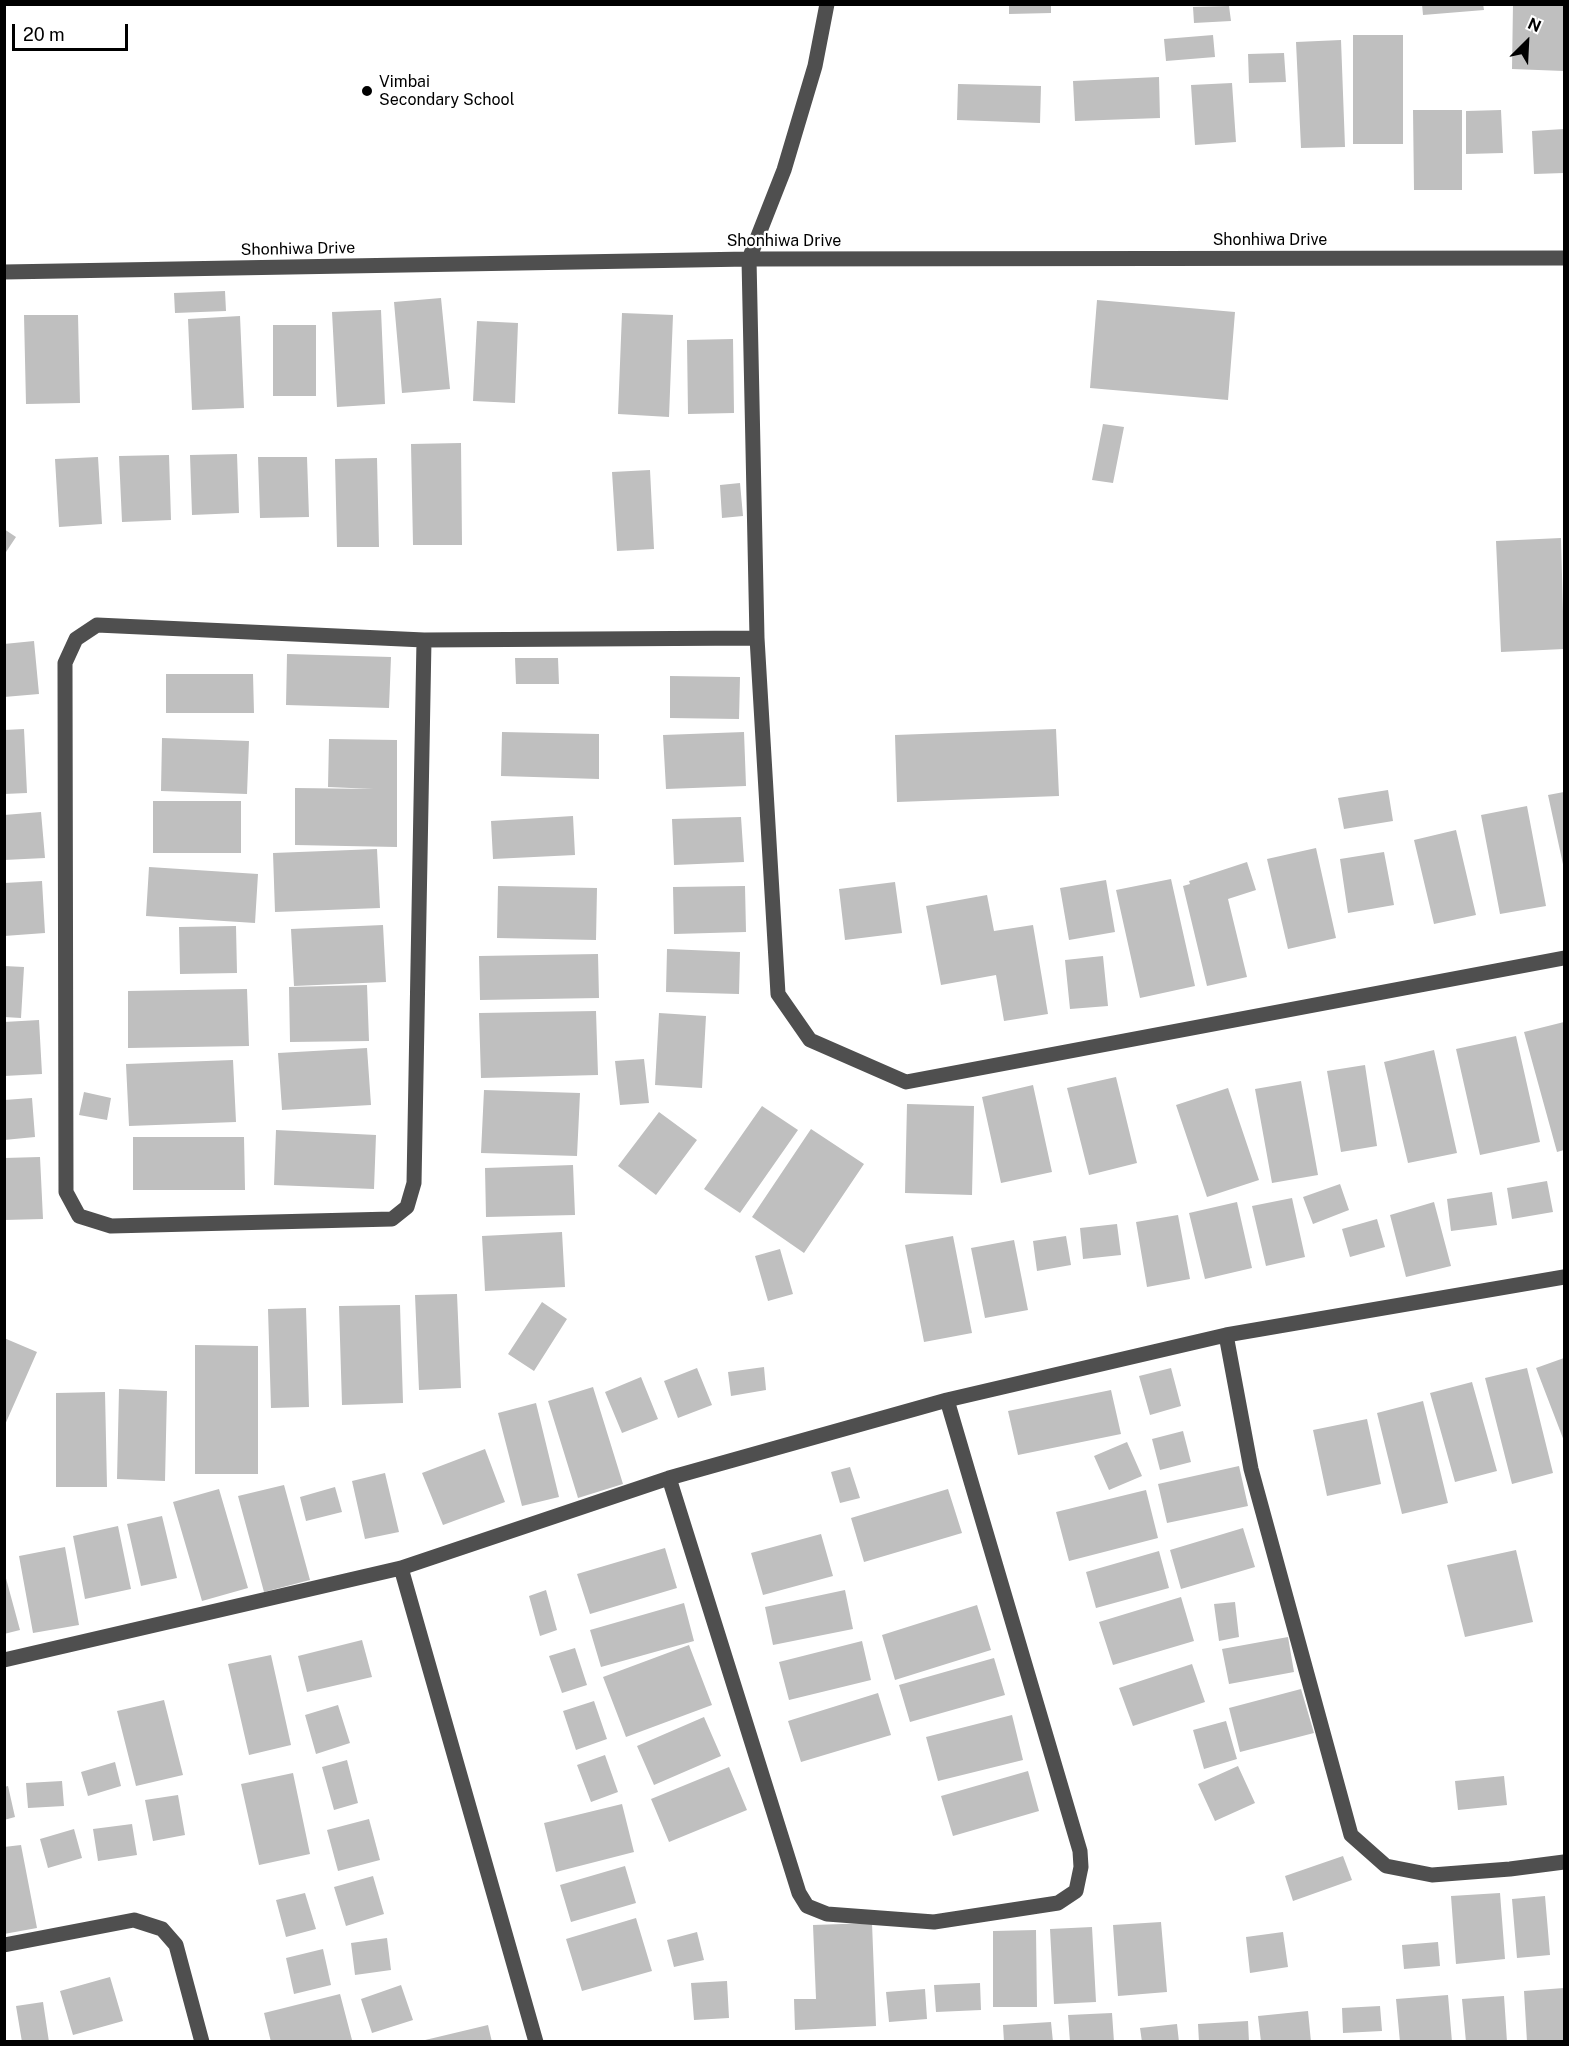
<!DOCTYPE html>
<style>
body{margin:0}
#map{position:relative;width:1569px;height:2046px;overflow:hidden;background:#fff;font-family:"Public Sans",sans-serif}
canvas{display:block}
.frame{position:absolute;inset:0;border:6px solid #000;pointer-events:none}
.north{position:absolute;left:1497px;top:12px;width:60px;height:60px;-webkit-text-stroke:4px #fff;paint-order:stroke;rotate:24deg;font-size:16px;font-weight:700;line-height:24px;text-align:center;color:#000}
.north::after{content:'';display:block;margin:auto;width:21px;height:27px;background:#000;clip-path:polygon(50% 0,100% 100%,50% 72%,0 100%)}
.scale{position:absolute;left:12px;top:24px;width:116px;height:27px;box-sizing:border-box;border:3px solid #000;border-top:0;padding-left:8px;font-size:18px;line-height:21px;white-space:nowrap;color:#000;-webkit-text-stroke:4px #fff;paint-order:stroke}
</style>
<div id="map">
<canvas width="1569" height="2046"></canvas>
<div class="frame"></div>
<div class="north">N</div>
<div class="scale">20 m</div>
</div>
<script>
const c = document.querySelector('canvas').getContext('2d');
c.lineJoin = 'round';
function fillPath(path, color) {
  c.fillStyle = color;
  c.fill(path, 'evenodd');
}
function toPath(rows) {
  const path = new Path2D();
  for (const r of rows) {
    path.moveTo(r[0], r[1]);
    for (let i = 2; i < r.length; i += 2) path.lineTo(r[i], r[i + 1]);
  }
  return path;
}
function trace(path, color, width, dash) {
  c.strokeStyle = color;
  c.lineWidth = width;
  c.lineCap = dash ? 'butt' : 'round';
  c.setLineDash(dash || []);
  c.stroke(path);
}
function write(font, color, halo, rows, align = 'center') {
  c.font = font + ' "Public Sans",sans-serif';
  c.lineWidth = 4.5;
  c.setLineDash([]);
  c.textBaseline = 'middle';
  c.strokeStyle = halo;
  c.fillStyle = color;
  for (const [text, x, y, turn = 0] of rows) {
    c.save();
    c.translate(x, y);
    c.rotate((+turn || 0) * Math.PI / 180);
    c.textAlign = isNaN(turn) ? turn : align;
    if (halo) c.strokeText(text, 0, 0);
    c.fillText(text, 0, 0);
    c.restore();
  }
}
const building = toPath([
 [1009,4,1051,4,1051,13,1009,14],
 [1422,4,1483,4,1484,10,1423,15],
 [1513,4,1564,4,1564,71,1512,69],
 [1229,6,1231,21,1194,23,1193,7],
 [1213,35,1215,57,1166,61,1164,39],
 [1353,35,1403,35,1403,144,1353,144],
 [1341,40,1345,147,1301,148,1296,42],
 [1284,53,1286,82,1249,83,1248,54],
 [1159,77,1160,118,1075,121,1073,81],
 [1232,83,1236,142,1195,145,1191,85],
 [958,84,1041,86,1040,123,957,120],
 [1413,110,1462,110,1462,190,1414,190],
 [1501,110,1503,153,1466,154,1466,111],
 [1564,129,1564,173,1534,174,1532,131],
 [225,291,226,311,175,313,174,293],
 [441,298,450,389,402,393,394,302],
 [1097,300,1235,312,1228,400,1090,388],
 [381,310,385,404,337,407,332,312],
 [622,313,673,315,669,417,618,414],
 [24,315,78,315,80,403,26,404],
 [240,316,244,408,192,410,188,319],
 [477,321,518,323,515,403,473,401],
 [273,325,316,325,316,396,273,396],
 [733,339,734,413,688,414,687,340],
 [1103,424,1124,427,1113,483,1092,480],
 [461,443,462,545,413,545,411,444],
 [237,454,239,513,192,515,190,455],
 [169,455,171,520,122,522,119,456],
 [98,457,102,524,59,527,55,459],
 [258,457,307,457,309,517,260,518],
 [377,458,379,547,337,547,335,459],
 [650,470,654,549,617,551,612,472],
 [740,483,743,516,722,518,720,485],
 [4,529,16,537,4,555],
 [1561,538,1564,649,1501,652,1496,541],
 [34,641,39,694,4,697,4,644],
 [287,654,391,657,389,708,286,705],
 [515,658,558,658,559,684,516,684],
 [166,674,253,674,254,713,166,713],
 [670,676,740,677,739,719,670,718],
 [24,729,27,793,4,794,4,730],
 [1056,729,1059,796,897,802,895,735],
 [502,732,599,734,599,779,501,776],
 [744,732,746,786,666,789,663,735],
 [162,738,249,741,247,794,161,791],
 [329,739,397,740,397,847,295,845,295,788,374,789,328,787],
 [1388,790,1393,821,1344,829,1338,798],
 [1564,792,1564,869,1548,795],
 [153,801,241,801,241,853,153,853],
 [1527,806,1546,906,1500,914,1481,815],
 [41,812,45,858,4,860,4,815],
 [573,816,575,855,493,859,491,821],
 [741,817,744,862,674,865,672,819],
 [1456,830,1476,915,1434,924,1414,840],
 [1316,848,1336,938,1288,949,1267,859],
 [377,849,380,908,275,912,273,853],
 [1384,852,1394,905,1348,913,1340,859],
 [1247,862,1256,890,1228,899,1247,977,1207,986,1183,886,1190,884,1189,881],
 [149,867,258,874,255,923,146,916],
 [1171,879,1195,986,1140,998,1116,890],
 [1106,880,1115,932,1069,940,1060,888],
 [42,881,45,933,4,936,4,883],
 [895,882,902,933,845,940,839,889],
 [498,886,597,888,596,940,497,938],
 [745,886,746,932,674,934,673,887],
 [987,895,994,931,1033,925,1048,1014,1004,1021,996,975,941,985,926,906],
 [383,925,386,982,294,986,291,929],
 [236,926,237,973,180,974,179,927],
 [667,949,740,952,739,994,666,992],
 [598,954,599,998,480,1000,479,956],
 [1103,956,1108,1006,1070,1009,1065,960],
 [4,966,24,967,21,1018,4,1017],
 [367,985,369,1041,290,1042,289,987],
 [247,989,249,1046,128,1048,128,991],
 [596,1011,598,1075,481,1078,479,1013],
 [659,1013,706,1016,702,1088,655,1085],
 [39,1020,42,1074,4,1076,4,1022],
 [1564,1022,1564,1150,1557,1152,1524,1032],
 [1516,1036,1540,1142,1480,1155,1456,1049],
 [367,1048,371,1105,282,1110,278,1053],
 [1434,1050,1457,1153,1408,1163,1384,1062],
 [644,1059,649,1103,620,1105,615,1061],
 [233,1060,236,1122,129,1126,126,1064],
 [1365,1065,1377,1146,1341,1152,1327,1071],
 [1116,1077,1137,1163,1089,1175,1067,1088],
 [1301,1081,1318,1175,1272,1183,1255,1089],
 [1033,1085,1052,1172,1001,1183,982,1097],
 [1228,1088,1259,1180,1207,1197,1176,1105],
 [484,1090,580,1093,577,1156,481,1153],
 [84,1092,111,1098,107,1120,79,1115],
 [32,1098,35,1137,4,1140,4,1100],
 [907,1104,974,1106,972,1195,905,1193],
 [762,1106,798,1130,740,1213,704,1189],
 [659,1112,697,1140,656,1195,618,1166],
 [811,1129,864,1164,804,1253,752,1217],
 [276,1130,376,1135,374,1189,274,1185],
 [133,1137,244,1137,245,1190,133,1190],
 [40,1157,43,1219,4,1220,4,1158],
 [573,1165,575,1215,486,1217,485,1168],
 [1547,1181,1553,1212,1512,1219,1507,1188],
 [1340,1184,1349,1210,1313,1224,1303,1197],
 [1492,1192,1497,1225,1451,1231,1447,1199],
 [1292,1198,1305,1257,1266,1266,1252,1206],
 [1237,1202,1252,1268,1205,1279,1189,1213],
 [1434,1202,1451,1266,1406,1277,1390,1215],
 [1178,1215,1190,1279,1147,1287,1136,1222],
 [1377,1219,1385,1247,1350,1257,1342,1229],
 [1117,1224,1121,1255,1083,1259,1080,1228],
 [562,1232,565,1287,485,1291,482,1236],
 [953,1236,972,1333,924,1342,905,1245],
 [1066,1236,1071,1265,1037,1271,1033,1241],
 [1014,1240,1028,1310,985,1318,971,1248],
 [780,1249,793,1294,768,1301,755,1256],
 [457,1294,461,1388,419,1390,415,1295],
 [542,1302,567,1319,534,1371,508,1354],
 [400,1305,403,1403,342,1405,339,1306],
 [306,1308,309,1407,271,1408,268,1309],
 [4,1338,37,1352,4,1427],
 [195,1345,258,1346,258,1474,195,1474],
 [1564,1358,1564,1441,1536,1368],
 [764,1367,766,1390,731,1396,728,1372],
 [697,1368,712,1405,678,1418,664,1381],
 [1171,1368,1181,1406,1150,1415,1139,1376],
 [1527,1368,1553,1473,1512,1484,1485,1378],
 [641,1377,658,1419,622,1433,605,1392],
 [1472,1382,1497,1471,1455,1482,1430,1393],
 [593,1387,623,1484,578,1498,548,1401],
 [119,1389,167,1391,165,1481,117,1479],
 [1111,1390,1121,1434,1018,1455,1008,1411],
 [105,1392,107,1487,56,1487,56,1393],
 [1423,1401,1448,1503,1402,1514,1377,1413],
 [536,1403,559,1497,522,1506,498,1413],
 [1367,1419,1381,1484,1327,1496,1313,1430],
 [1183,1431,1191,1462,1160,1470,1152,1439],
 [1127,1442,1142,1476,1109,1490,1094,1456],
 [485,1449,505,1502,443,1525,422,1473],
 [1239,1466,1248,1506,1167,1523,1158,1484],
 [850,1467,860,1498,840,1503,831,1472],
 [385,1473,399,1532,365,1539,352,1481],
 [284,1485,310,1580,264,1592,238,1496],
 [335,1487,342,1512,306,1521,300,1497],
 [219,1489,248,1588,202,1601,173,1502],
 [948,1489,962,1533,864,1562,851,1518],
 [1146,1490,1158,1538,1069,1561,1056,1512],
 [162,1516,177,1578,141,1586,127,1524],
 [118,1526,131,1589,85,1599,73,1536],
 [1243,1528,1255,1567,1181,1589,1170,1550],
 [821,1534,833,1576,763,1595,751,1553],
 [65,1547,79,1625,33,1633,19,1556],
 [665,1548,677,1588,590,1614,577,1574],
 [1516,1550,1533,1622,1465,1637,1447,1565],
 [1159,1551,1169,1588,1096,1608,1086,1572],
 [4,1571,20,1630,4,1634],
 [546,1590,557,1630,540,1636,529,1596],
 [845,1590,853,1629,773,1645,765,1607],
 [1181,1597,1194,1641,1113,1665,1099,1622],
 [1235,1602,1239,1637,1219,1641,1214,1604],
 [684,1603,694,1641,601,1667,590,1630],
 [977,1605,991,1650,895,1680,882,1635],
 [1288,1637,1294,1672,1229,1684,1222,1649],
 [362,1640,372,1677,307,1692,298,1656],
 [862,1641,871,1680,789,1700,779,1662],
 [689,1645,712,1705,626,1737,603,1677],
 [575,1648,587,1685,562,1693,549,1656],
 [271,1655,291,1745,249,1755,228,1664],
 [994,1658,1005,1695,910,1722,899,1685],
 [1192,1664,1205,1702,1133,1726,1119,1688],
 [1301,1689,1314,1733,1240,1752,1229,1708],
 [878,1693,891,1735,801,1762,788,1721],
 [164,1700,183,1775,136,1786,117,1711],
 [594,1701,607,1739,576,1750,563,1711],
 [338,1705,350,1743,316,1754,305,1715],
 [1012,1715,1023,1760,938,1781,926,1737],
 [704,1717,721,1756,654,1785,637,1746],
 [1226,1721,1237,1759,1204,1769,1193,1730],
 [605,1755,618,1792,591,1802,577,1765],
 [347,1760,358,1803,334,1810,322,1767],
 [115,1762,121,1786,88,1796,81,1772],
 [1238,1766,1255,1803,1215,1821,1198,1784],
 [729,1767,747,1810,669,1842,651,1799],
 [1028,1771,1039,1811,953,1836,941,1796],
 [293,1773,310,1854,259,1865,241,1784],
 [1504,1776,1507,1805,1458,1810,1455,1781],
 [62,1781,64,1806,28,1808,26,1783],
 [8,1786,15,1817,4,1820,4,1787],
 [178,1795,185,1835,153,1841,145,1800],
 [622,1804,634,1852,556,1872,544,1823],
 [369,1819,380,1860,338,1871,327,1830],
 [132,1824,137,1855,98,1861,93,1829],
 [74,1829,82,1858,48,1868,40,1839],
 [21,1845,37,1928,4,1934,4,1847],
 [1343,1856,1352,1880,1293,1901,1285,1876],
 [625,1866,636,1903,571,1922,560,1885],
 [373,1876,384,1914,346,1926,334,1887],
 [305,1893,316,1929,286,1937,276,1900],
 [1500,1893,1505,1959,1456,1964,1451,1896],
 [1545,1896,1550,1955,1517,1958,1512,1899],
 [636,1918,652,1971,582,1991,566,1939],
 [1161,1922,1167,1992,1118,1996,1113,1925],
 [872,1923,876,2026,795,2030,794,1999,816,1999,813,1925],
 [1092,1927,1096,2002,1054,2004,1050,1929],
 [1036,1930,1037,2007,993,2007,993,1931],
 [697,1932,704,1960,674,1967,667,1940],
 [1283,1932,1288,1967,1250,1973,1246,1937],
 [387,1938,391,1970,355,1975,351,1943],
 [1438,1942,1440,1966,1404,1969,1402,1945],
 [323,1949,331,1985,294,1994,286,1958],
 [110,1977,123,2021,73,2035,60,1991],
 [727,1981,729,2018,694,2020,691,1983],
 [980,1983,981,2010,936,2012,934,1985],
 [401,1985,413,2020,372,2033,361,1999],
 [1564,1988,1564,2042,1527,2042,1524,1991],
 [925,1989,927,2019,889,2022,886,1992],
 [340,1994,352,2040,271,2042,264,2013],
 [1448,1995,1452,2042,1400,2042,1396,1999],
 [1504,1996,1507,2042,1466,2042,1462,1999],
 [43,2002,49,2042,22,2042,16,2006],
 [1380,2006,1382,2031,1343,2033,1342,2008],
 [1308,2011,1311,2042,1261,2042,1258,2016],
 [1112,2013,1114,2042,1070,2042,1068,2015],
 [1248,2021,1249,2042,1199,2042,1198,2024],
 [1051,2022,1053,2042,1004,2042,1003,2025],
 [1177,2024,1179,2042,1142,2042,1140,2028],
 [488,2025,492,2042,421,2042,421,2041]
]);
const minor = toPath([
 [4,272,749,259,1564,258],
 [757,638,778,994,810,1040,906,1082,1564,958],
 [424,640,414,1183,407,1207,392,1219,111,1226,79,1216,66,1192,65,663,76,639,97,625,424,640,757,638,749,259,784,170,815,66,827,4],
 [1226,1335,1251,1469,1351,1835,1386,1866,1432,1875,1510,1869,1564,1862],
 [669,1478,799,1893,807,1906,827,1914,934,1922,1058,1903,1076,1891,1081,1867,1080,1851,947,1400],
 [401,1568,536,2042],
 [4,1660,401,1568,669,1478,947,1400,1226,1335,1564,1277],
 [4,1945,134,1920,162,1929,176,1945,202,2042]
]);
const markers = [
 [367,91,6,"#000"]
];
const poiNames = [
 ["Vimbai",379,82],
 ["Secondary School",379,100]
];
const streetNames = [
 ["Shonhiwa Drive",1270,240],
 ["Shonhiwa Drive",784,241],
 ["Shonhiwa Drive",298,249,-1]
];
fillPath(building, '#bfbfbf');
trace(minor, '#4f4f4f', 15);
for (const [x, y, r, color] of markers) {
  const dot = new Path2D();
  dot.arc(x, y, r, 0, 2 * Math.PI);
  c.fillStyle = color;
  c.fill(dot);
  trace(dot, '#fff', 2);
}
write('16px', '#000', '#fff', poiNames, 'left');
write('16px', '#000', '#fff', streetNames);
</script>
